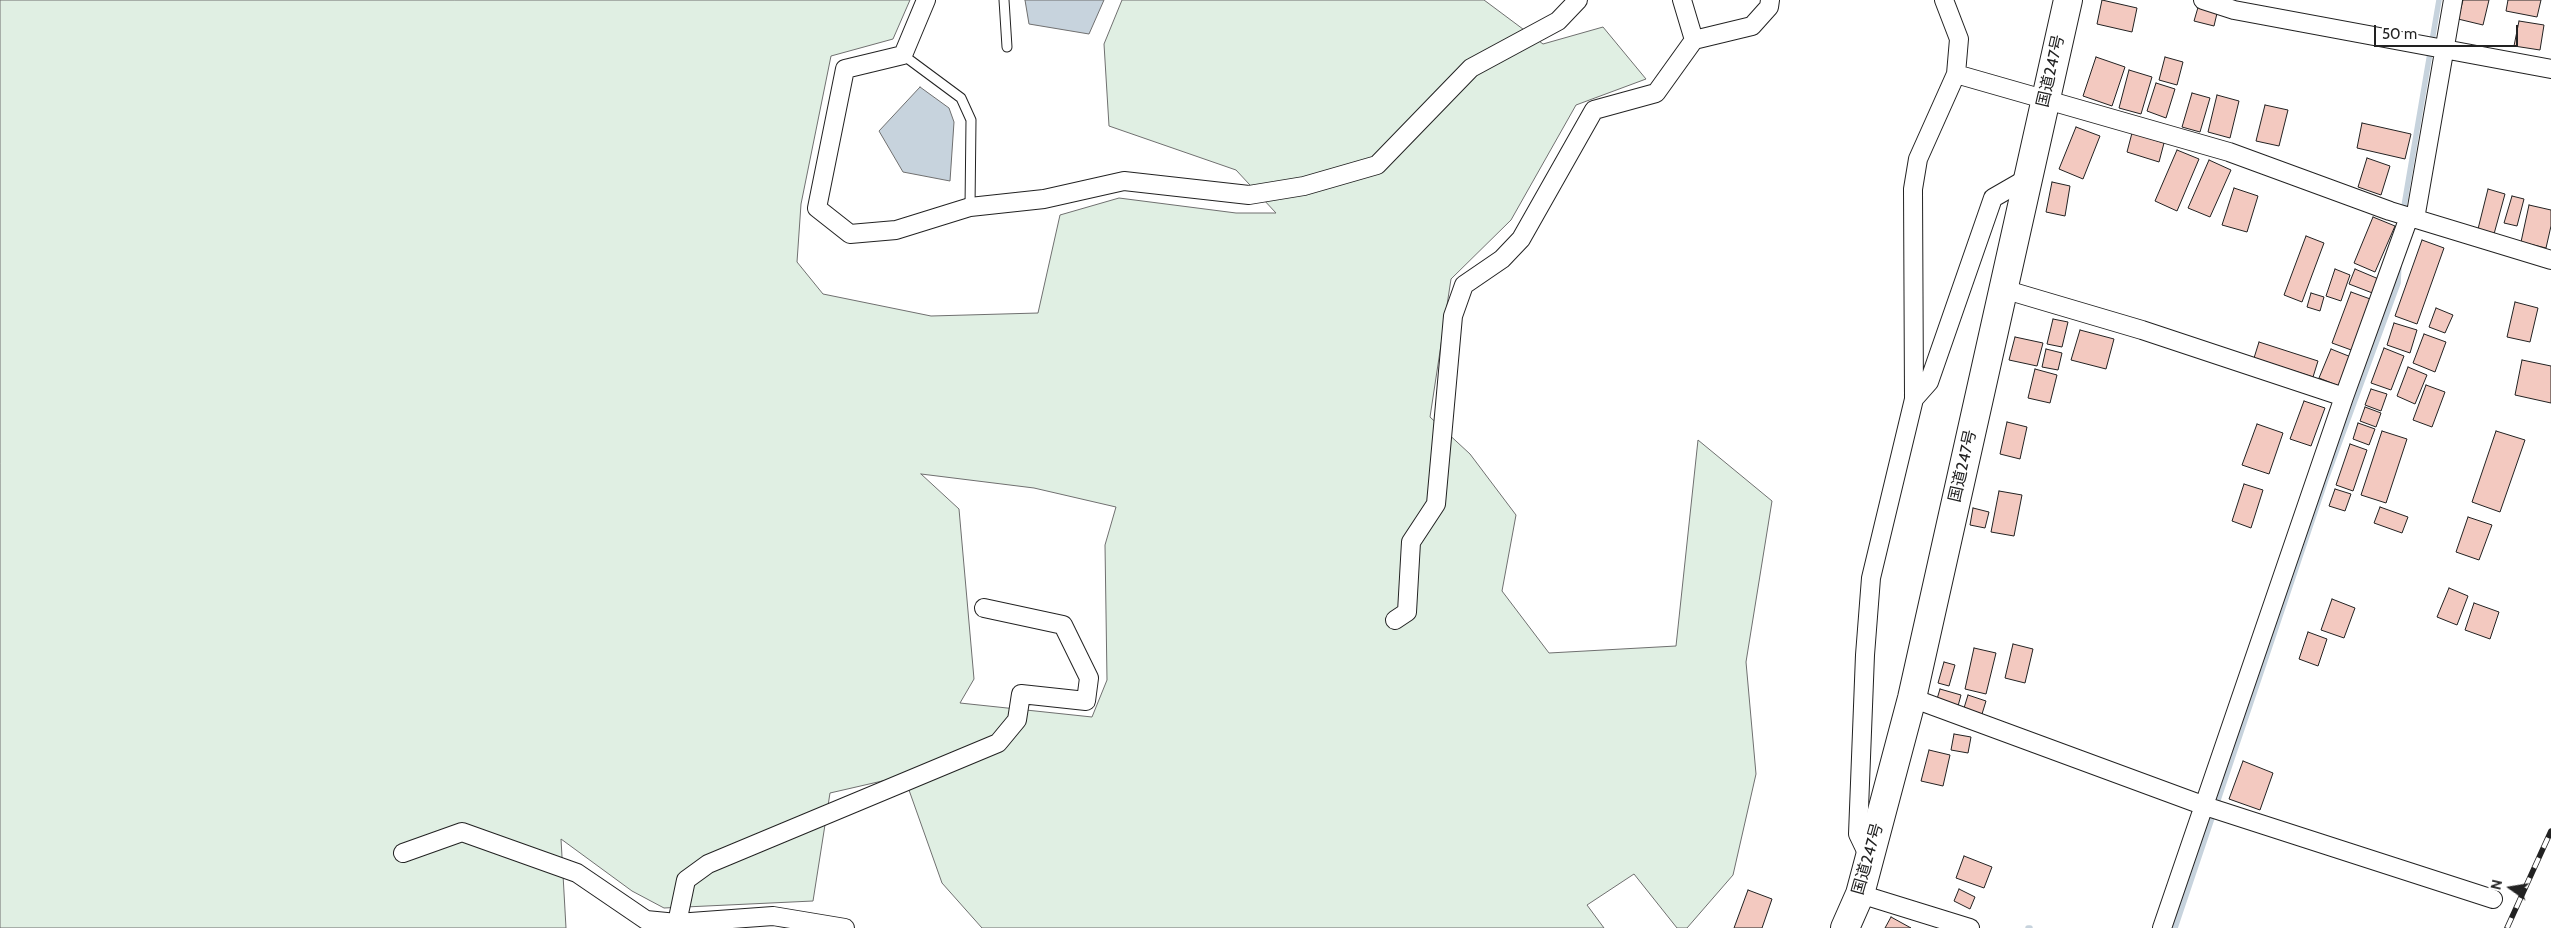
<!DOCTYPE html>
<meta charset="utf-8">
<style>
body{margin:0}
#map{position:relative;width:2551px;height:928px;overflow:hidden;background:#fff;font-family:Cabin,sans-serif}
canvas{display:block}
.north{position:absolute;left:2486px;top:863px;width:50px;height:50px;-webkit-text-stroke:4px #fff;paint-order:stroke;rotate:283deg;font-size:14px;font-weight:700;line-height:20px;text-align:center;color:#222}
.north::after{content:'';display:block;margin:auto;width:18px;height:22px;background:#222;clip-path:polygon(50% 0,100% 100%,50% 72%,0 100%)}
.scale{position:absolute;left:2374px;top:25px;width:144px;height:22px;box-sizing:border-box;border:2px solid #222;border-top:0;padding-left:6px;font-size:15px;line-height:18px;white-space:nowrap;color:#222;-webkit-text-stroke:4px #fff;paint-order:stroke}
</style>
<div id="map">
<canvas width="2551" height="928"></canvas>
<div class="north">N</div>
<div class="scale">50 m</div>
</div>
<script>
const c = document.querySelector('canvas').getContext('2d');
c.lineJoin = 'round';
function fillPath(path, color) {
  c.fillStyle = color;
  c.fill(path, 'evenodd');
}
function toPath(rows) {
  const path = new Path2D();
  for (const r of rows) {
    path.moveTo(r[0], r[1]);
    for (let i = 2; i < r.length; i += 2) path.lineTo(r[i], r[i + 1]);
  }
  return path;
}
function trace(path, color, width, dash) {
  c.strokeStyle = color;
  c.lineWidth = width;
  c.lineCap = dash ? 'butt' : 'round';
  c.setLineDash(dash || []);
  c.stroke(path);
}
function write(font, color, halo, rows, align = 'center') {
  c.font = font + ' Cabin,"Noto Sans JP",sans-serif';
  c.lineWidth = 4;
  c.setLineDash([]);
  c.textBaseline = 'middle';
  c.strokeStyle = halo;
  c.fillStyle = color;
  for (const [text, x, y, turn = 0] of rows) {
    c.save();
    c.translate(x, y);
    c.rotate((+turn || 0) * Math.PI / 180);
    c.textAlign = isNaN(turn) ? turn : align;
    if (halo) c.strokeText(text, 0, 0);
    c.fillText(text, 0, 0);
    c.restore();
  }
}
const green = toPath([
 [0,0,910,0,893,39,831,56,801,204,797,262,823,294,931,316,1038,313,1060,215,1119,198,1236,213,1276,213,1236,170,1109,126,1104,44,1122,0,1484,0,1543,44,1603,27,1646,79,1576,105,1511,220,1451,279,1430,417,1470,454,1516,515,1502,591,1549,653,1676,646,1698,440,1772,501,1746,662,1756,774,1733,875,1687,928,1677,928,1634,874,1587,905,1604,928,982,928,942,883,904,776,830,793,813,901,664,908,632,891,561,839,566,928,0,928,0,0],
 [921,474,1034,488,1116,507,1105,545,1107,680,1092,717,960,703,974,679,959,509,921,474]
]);
const water = toPath([
 [1025,0,1104,0,1089,34,1029,24,1025,0],
 [920,87,949,108,954,122,950,181,903,172,879,131,920,87]
]);
const stream = toPath([
 [2403,212,2439,0],
 [2028,928,2030,928],
 [2175,928,2326,479,2398,283,2399,264]
]);
const building = toPath([
 [2102,0,2137,8,2132,32,2097,24,2102,0],
 [2463,0,2489,0,2483,25,2458,19,2463,0],
 [2508,0,2541,0,2537,17,2506,11,2508,0],
 [2199,4,2218,9,2214,26,2194,21,2199,4],
 [2519,21,2544,25,2540,50,2514,46,2519,21],
 [2096,57,2125,67,2112,106,2083,96,2096,57],
 [2165,57,2183,62,2177,85,2159,80,2165,57],
 [2129,70,2152,77,2141,114,2119,108,2129,70],
 [2156,83,2175,89,2166,118,2147,111,2156,83],
 [2192,93,2210,98,2200,132,2182,127,2192,93],
 [2217,95,2239,101,2230,138,2208,132,2217,95],
 [2265,105,2288,110,2279,146,2256,141,2265,105],
 [2362,123,2411,134,2405,159,2357,148,2362,123],
 [2076,127,2100,136,2083,179,2059,169,2076,127],
 [2132,133,2164,143,2159,162,2127,152,2132,133],
 [2177,150,2199,159,2177,211,2155,201,2177,150],
 [2367,158,2390,166,2381,195,2358,187,2367,158],
 [2209,160,2231,170,2210,217,2188,208,2209,160],
 [2052,182,2070,186,2065,216,2046,212,2052,182],
 [2234,188,2258,196,2247,232,2222,225,2234,188],
 [2488,189,2505,194,2494,234,2478,229,2488,189],
 [2512,196,2524,199,2517,226,2504,223,2512,196],
 [2529,205,2551,210,2551,226,2546,248,2521,242,2529,205],
 [2373,217,2395,226,2375,272,2354,263,2373,217],
 [2306,236,2324,243,2302,302,2284,295,2306,236],
 [2422,240,2444,248,2417,324,2395,316,2422,240],
 [2335,269,2350,275,2341,301,2326,296,2335,269],
 [2355,269,2381,280,2375,294,2349,284,2355,269],
 [2351,292,2373,300,2354,351,2332,343,2351,292],
 [2311,293,2324,297,2320,311,2307,307,2311,293],
 [2515,302,2538,308,2530,342,2507,337,2515,302],
 [2436,308,2453,315,2445,333,2429,327,2436,308],
 [2053,319,2068,322,2062,347,2047,344,2053,319],
 [2394,323,2417,330,2410,353,2387,345,2394,323],
 [2080,330,2114,339,2106,369,2071,360,2080,330],
 [2424,334,2446,342,2435,372,2413,363,2424,334],
 [2015,337,2043,343,2037,366,2009,360,2015,337],
 [2259,342,2318,361,2313,377,2254,358,2259,342],
 [2384,348,2404,356,2391,390,2371,383,2384,348],
 [2046,349,2062,353,2058,370,2042,367,2046,349],
 [2331,349,2351,357,2339,386,2319,378,2331,349],
 [2522,360,2551,366,2551,403,2515,395,2522,360],
 [2408,367,2427,375,2415,404,2397,396,2408,367],
 [2035,369,2057,375,2050,403,2028,398,2035,369],
 [2426,385,2445,392,2432,427,2413,420,2426,385],
 [2371,389,2387,394,2381,411,2365,405,2371,389],
 [2304,401,2325,408,2311,446,2290,439,2304,401],
 [2365,407,2381,413,2376,427,2360,421,2365,407],
 [2007,422,2027,427,2020,459,2000,454,2007,422],
 [2358,423,2375,429,2369,445,2353,439,2358,423],
 [2257,424,2283,433,2269,474,2242,465,2257,424],
 [2382,431,2407,439,2386,503,2361,495,2382,431],
 [2496,431,2525,440,2500,512,2472,502,2496,431],
 [2350,444,2367,450,2353,491,2336,485,2350,444],
 [2244,484,2263,490,2251,528,2232,521,2244,484],
 [2335,489,2351,494,2345,511,2329,506,2335,489],
 [1999,491,2022,495,2014,536,1991,532,1999,491],
 [2380,507,2408,517,2402,533,2374,523,2380,507],
 [1973,508,1989,512,1985,528,1970,525,1973,508],
 [2468,517,2492,525,2479,560,2456,552,2468,517],
 [2449,588,2468,596,2457,625,2437,617,2449,588],
 [2332,599,2355,608,2344,638,2321,630,2332,599],
 [2474,603,2499,612,2490,639,2465,630,2474,603],
 [2308,632,2327,639,2318,666,2299,659,2308,632],
 [2013,644,2033,649,2025,683,2005,678,2013,644],
 [1974,648,1996,653,1986,694,1965,689,1974,648],
 [1944,662,1955,665,1949,686,1938,683,1944,662],
 [1940,689,1961,695,1958,706,1937,699,1940,689],
 [1968,695,1986,701,1982,714,1964,708,1968,695],
 [1954,734,1971,737,1968,753,1951,750,1954,734],
 [1929,750,1950,755,1943,786,1921,781,1929,750],
 [2243,761,2273,773,2260,810,2229,799,2243,761],
 [1964,856,1992,867,1984,888,1956,878,1964,856],
 [1959,889,1975,897,1970,909,1954,901,1959,889],
 [1748,890,1772,899,1762,928,1734,928,1748,890],
 [1891,917,1911,928,1885,928,1891,917]
]);
const service = toPath([
 [1004,0,1007,47],
 [903,55,961,98,971,120,970,207]
]);
const minor = toPath([
 [926,0,903,55,845,69,817,208,850,234,896,230,970,207,1044,199,1124,181,1249,195,1304,186,1377,165,1471,68,1558,21,1578,0],
 [1682,0,1694,40],
 [1944,0,1959,39,1956,74,2229,152,2390,211,2551,260],
 [2203,0,2234,10,2551,69],
 [2415,219,2453,0],
 [2003,289,2142,330,2344,397],
 [1914,399,1913,189,1918,159,1956,74],
 [1395,620,1407,612,1411,542,1436,504,1453,316,1464,285,1502,259,1521,239,1594,110,1656,93,1694,40,1752,26,1769,7,1770,0],
 [1912,698,2205,806,2493,899],
 [403,853,462,832,577,873,646,920,677,923,773,916,845,928],
 [1869,857,1858,834,1865,655,1871,578,1914,399,1929,382,1993,198,2026,179],
 [1860,894,1970,928],
 [677,923,686,880,708,864,998,743,1017,720,1021,694,1086,701,1089,678,1063,625,984,608],
 [2162,928,2344,397,2409,217]
]);
const trunk = toPath([
 [1845,928,1860,894,1912,698,2068,0]
]);
const rail = toPath([
 [2507,928,2551,831]
]);
const streetNames = [
 ["国道247号",2051,71,-77],
 ["国道247号",1963,466,-77],
 ["国道247号",1868,859,-74]
];
fillPath(green, '#e0efe3');
trace(green, '#6f6f6f', 1);
fillPath(water, '#c7d3dd');
trace(water, '#6f6f6f', 1);
trace(stream, '#c7d3dd', 5.5);
fillPath(building, '#f3c9c0');
trace(building, '#222', 1);
trace(service, '#222', 11);
trace(minor, '#222', 20);
trace(trunk, '#222', 30);
trace(service, '#fff', 9);
trace(minor, '#fff', 18);
trace(trunk, '#fff', 28);
trace(rail, '#222', 5.5);
trace(rail, '#fff', 4, [11]);
write('16px', '#222', '#fff', streetNames);
</script>
